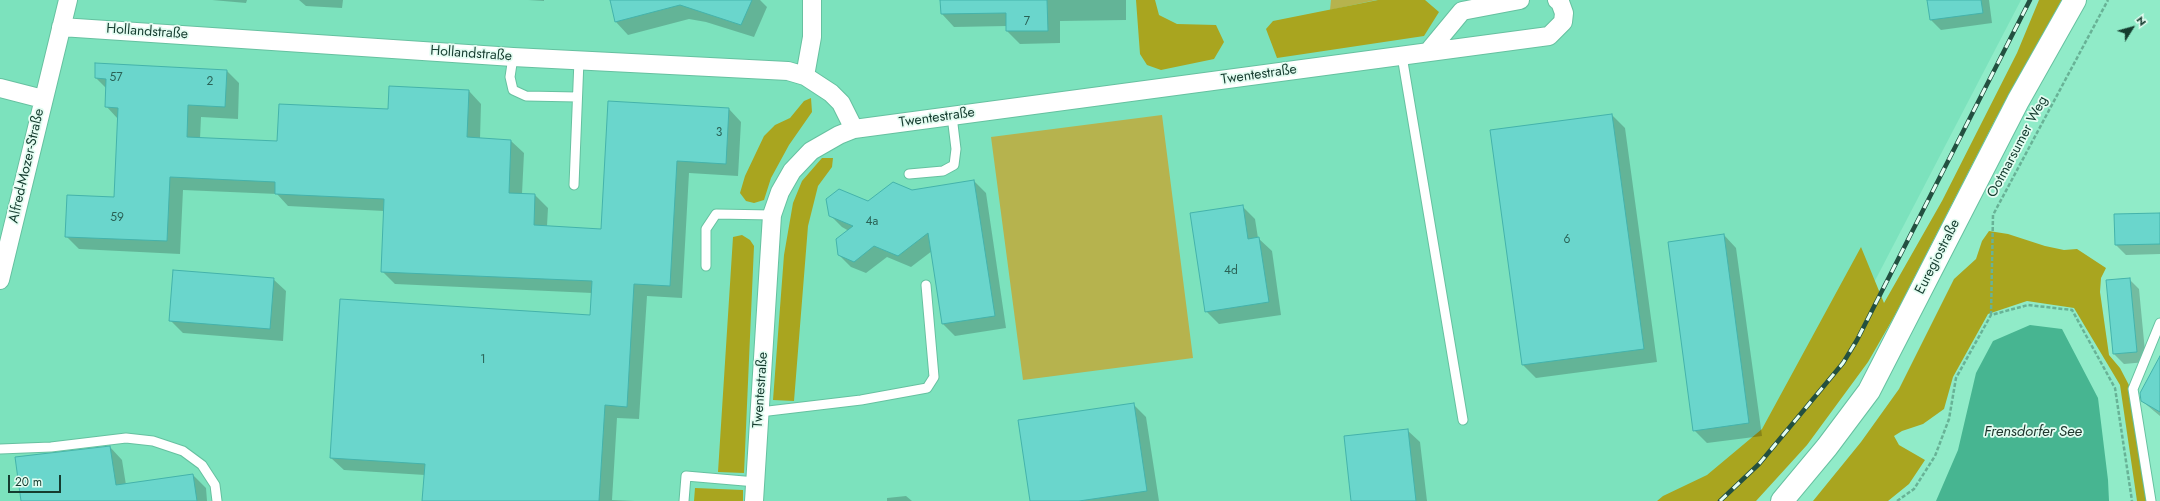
<!DOCTYPE html>
<meta charset="utf-8">
<style>
body{margin:0}
#map{position:relative;width:2160px;height:501px;overflow:hidden;background:#90ebc8;font-family:Jost,sans-serif}
canvas{display:block}
.north{position:absolute;left:2112px;top:8px;width:40px;height:40px;-webkit-text-stroke:3px #e4fdf2;paint-order:stroke;rotate:53deg;font-size:11px;font-weight:700;line-height:16px;text-align:center;color:#153c2f}
.north::after{content:'';display:block;margin:auto;width:14px;height:18px;background:#153c2f;clip-path:polygon(50% 0,100% 100%,50% 72%,0 100%)}
.scale{position:absolute;left:8px;top:475px;width:53px;height:18px;box-sizing:border-box;border:2px solid #153c2f;border-top:0;padding-left:5px;font-size:12px;line-height:14px;white-space:nowrap;color:#153c2f;-webkit-text-stroke:3px #e4fdf2;paint-order:stroke}
</style>
<div id="map">
<canvas width="2160" height="501"></canvas>
<div class="north">N</div>
<div class="scale">20 m</div>
</div>
<script>
const c = document.querySelector('canvas').getContext('2d');
c.lineJoin = 'round';
function fillPath(path, color) {
  c.fillStyle = color;
  c.fill(path, 'evenodd');
}
function toPath(rows) {
  const path = new Path2D();
  for (const r of rows) {
    path.moveTo(r[0], r[1]);
    for (let i = 2; i < r.length; i += 2) path.lineTo(r[i], r[i + 1]);
  }
  return path;
}
function trace(path, color, width, dash) {
  c.strokeStyle = color;
  c.lineWidth = width;
  c.lineCap = dash ? 'butt' : 'round';
  c.setLineDash(dash || []);
  c.stroke(path);
}
function write(font, color, halo, rows, align = 'center') {
  c.font = font + ' Jost,sans-serif';
  c.lineWidth = 3.5;
  c.setLineDash([]);
  c.textBaseline = 'middle';
  c.strokeStyle = halo;
  c.fillStyle = color;
  for (const [text, x, y, turn = 0] of rows) {
    c.save();
    c.translate(x, y);
    c.rotate((+turn || 0) * Math.PI / 180);
    c.textAlign = isNaN(turn) ? turn : align;
    if (halo) c.strokeText(text, 0, 0);
    c.fillText(text, 0, 0);
    c.restore();
  }
}
const built = toPath([
 [0,0,2021,0,1841,346,1698,501,0,501]
]);
const green = toPath([
 [1331,0,1376,0,1330,10],
 [1162,115,1193,358,1023,380,991,137]
]);
const forest = toPath([
 [1136,0,1155,0,1159,15,1177,24,1216,25,1224,42,1214,59,1161,70,1147,65,1140,54],
 [1378,0,1425,0,1439,12,1424,36,1277,58,1266,29,1273,21],
 [2039,0,2062,0,1996,118,1895,315,1868,362,1807,445,1756,501,1657,501,1663,496,1707,475,1762,429,1861,247,1884,303,1942,201,2017,53],
 [811,98,812,112,789,145,771,178,764,200,754,203,746,201,740,193,745,176,764,136,775,125,790,118,804,101],
 [822,158,833,158,832,167,818,186,808,226,794,401,773,400,784,255,793,203,802,181],
 [1989,231,2008,234,2045,246,2064,250,2077,249,2106,268,2101,278,2100,292,2109,355,2120,368,2131,389,2154,501,2137,501,2120,385,2074,308,2027,301,1988,314,1953,377,1944,409,1923,424,1902,431,1894,436,1899,445,1925,460,1909,484,1888,501,1813,501,1861,442,1899,389,1954,279,1976,259,1982,241],
 [742,235,750,240,754,246,744,473,718,472,733,237],
 [695,488,743,490,743,501,694,501]
]);
const water = toPath([
 [2030,325,2062,329,2098,398,2108,480,2109,501,1936,501,1958,450,1976,373,1993,341]
]);
const shadow = toPath([
 [212,0,247,0,246,3],
 [299,0,343,0,342,8,306,6],
 [528,0,544,0,544,1],
 [611,0,760,0,767,7,754,37,706,22,689,19,628,35,616,22],
 [941,0,1126,0,1126,20,1060,21,1060,43,1020,44,1007,31,1007,26,954,27,942,14],
 [1928,0,1989,0,1992,23,1941,30,1931,20],
 [227,71,239,83,238,119,201,117,200,139,278,142,389,110,469,91,481,104,480,139,511,141,524,153,522,194,535,195,548,208,547,226,602,230,729,109,741,122,738,176,689,173,682,298,647,296,639,419,617,418,612,500,635,501,423,501,425,475,344,470,331,458,591,316,592,293,395,284,382,271,384,211,288,206,277,194,183,190,180,254,79,249,66,236,115,198,118,119,106,106,107,89,96,78],
 [1612,115,1625,128,1657,362,1536,378,1523,365,1492,131],
 [974,181,986,193,1006,328,955,336,943,324,932,251,911,267,887,257,866,273,851,267,839,255,849,231,842,227,830,215,868,202,912,191],
 [1242,206,1255,219,1258,238,1272,251,1281,315,1219,324,1206,311],
 [2160,214,2160,254,2126,255,2116,245],
 [1724,235,1736,248,1762,436,1707,443,1694,430],
 [273,279,286,291,283,341,183,333,170,320],
 [2129,279,2139,289,2146,362,2124,364,2114,354],
 [2160,358,2160,416,2142,401],
 [1133,404,1146,417,1159,501,1031,501],
 [1407,430,1420,442,1427,501,1352,501],
 [110,447,122,460,126,485,193,475,206,488,207,501,22,501],
 [906,496,912,501,887,501,887,498]
]);
const building = toPath([
 [610,0,752,0,741,25,680,5,615,22,610,0],
 [940,0,1047,0,1048,31,1006,31,1006,13,941,14,940,0],
 [1927,0,1981,0,1983,13,1930,20,1927,0],
 [95,63,227,70,225,107,188,105,187,137,277,141,279,104,388,109,389,86,469,90,467,137,511,140,509,193,535,194,534,225,601,229,608,101,729,108,726,164,677,161,670,286,634,284,627,407,605,405,599,501,422,501,425,464,330,458,340,299,590,315,592,281,381,272,384,199,275,194,275,182,170,177,167,241,65,237,67,195,114,197,118,108,105,107,106,79,95,78,95,63],
 [1612,114,1644,349,1522,365,1490,130,1612,114],
 [974,180,995,316,942,324,928,233,898,256,874,246,854,262,838,255,836,239,853,226,829,216,826,199,839,189,868,201,893,182,912,190,974,180],
 [1243,205,1248,239,1259,237,1269,302,1205,312,1190,213,1243,205],
 [2160,213,2160,244,2115,245,2114,214,2160,213],
 [1724,234,1749,423,1693,431,1668,242,1724,234],
 [173,270,274,278,270,329,169,321,173,270],
 [2130,278,2137,352,2113,354,2106,280,2130,278],
 [2160,356,2160,412,2141,401,2140,393,2160,356],
 [1134,403,1147,491,1079,501,1030,501,1018,420,1134,403],
 [1408,429,1416,501,1351,501,1344,436,1408,429],
 [110,446,116,485,193,474,197,501,21,501,15,457,110,446]
]);
const path = toPath([
 [1991,315,1993,215,2108,0],
 [1897,501,1914,489,1935,456,1949,419,1956,378,1991,315,2028,305,2072,310,2115,388,2132,501]
]);
const lane = toPath([
 [1402,56,1463,420],
 [513,57,510,77,513,90,526,96,577,97],
 [909,174,943,171,954,165,956,149,952,116],
 [574,185,579,60],
 [706,266,706,229,716,214,772,215],
 [760,412,861,400,927,388,934,377,926,285],
 [0,449,51,447,126,438,153,441,183,451,202,465,215,485,217,501],
 [684,501,686,476,756,482],
 [2151,501,2133,389,2160,323]
]);
const street = toPath([
 [61,27,513,57,788,71,805,76,831,93,841,103,854,129],
 [1428,52,1462,11,1520,0],
 [805,76,812,37,812,0],
 [0,88,43,99],
 [0,280,68,0],
 [754,501,772,215,780,192,792,171,811,151,839,135,854,129,1549,36,1563,22,1564,13,1560,2,1557,0]
]);
const secondary = toPath([
 [1782,501,1827,447,1869,391,2018,101,2075,0]
]);
const rail = toPath([
 [1720,501,1759,464,1843,363,1857,340,2030,0]
]);
const numberNames = [
 ["7",1027,22],
 ["57",116,78],
 ["2",210,82],
 ["3",719,133],
 ["59",117,218],
 ["4a",872,222],
 ["6",1567,240],
 ["4d",1231,271],
 ["1",483,360]
];
const streetNames = [
 ["Hollandstraße",147,32,4],
 ["Hollandstraße",471,54,4],
 ["Twentestraße",1259,75,-8],
 ["Twentestraße",937,118,-8],
 ["Ootmarsumer Weg",2018,147,-62],
 ["Alfred-Mozer-Straße",27,166,-77],
 ["Euregiostraße",1938,257,-63],
 ["Twentestraße",761,390,-86]
];
const waterNames = [
 ["Frensdorfer See",2033,432]
];
fillPath(built, '#7ce2bd');
fillPath(green, '#b6b34e');
fillPath(forest, '#a9a51f');
fillPath(water, '#47b591');
fillPath(shadow, '#0003');
fillPath(building, '#6ad6cc');
trace(building, '#44b3ab', 1);
trace(lane, '#66c1a0', 11);
trace(street, '#66c1a0', 20);
trace(secondary, '#66c1a0', 24);
trace(path, '#68b296', 2.5, [4, 2]);
trace(lane, '#fff', 9);
trace(street, '#fff', 18);
trace(secondary, '#fff', 22);
trace(rail, '#235040', 4.5);
trace(rail, '#e4fdf2', 3, [9]);
write('12px', '#2a6256', null, numberNames);
write('14px', '#153c2f', '#e4fdf2', streetNames);
write('italic 15px', '#213930', '#e4fdf2', waterNames);
</script>
